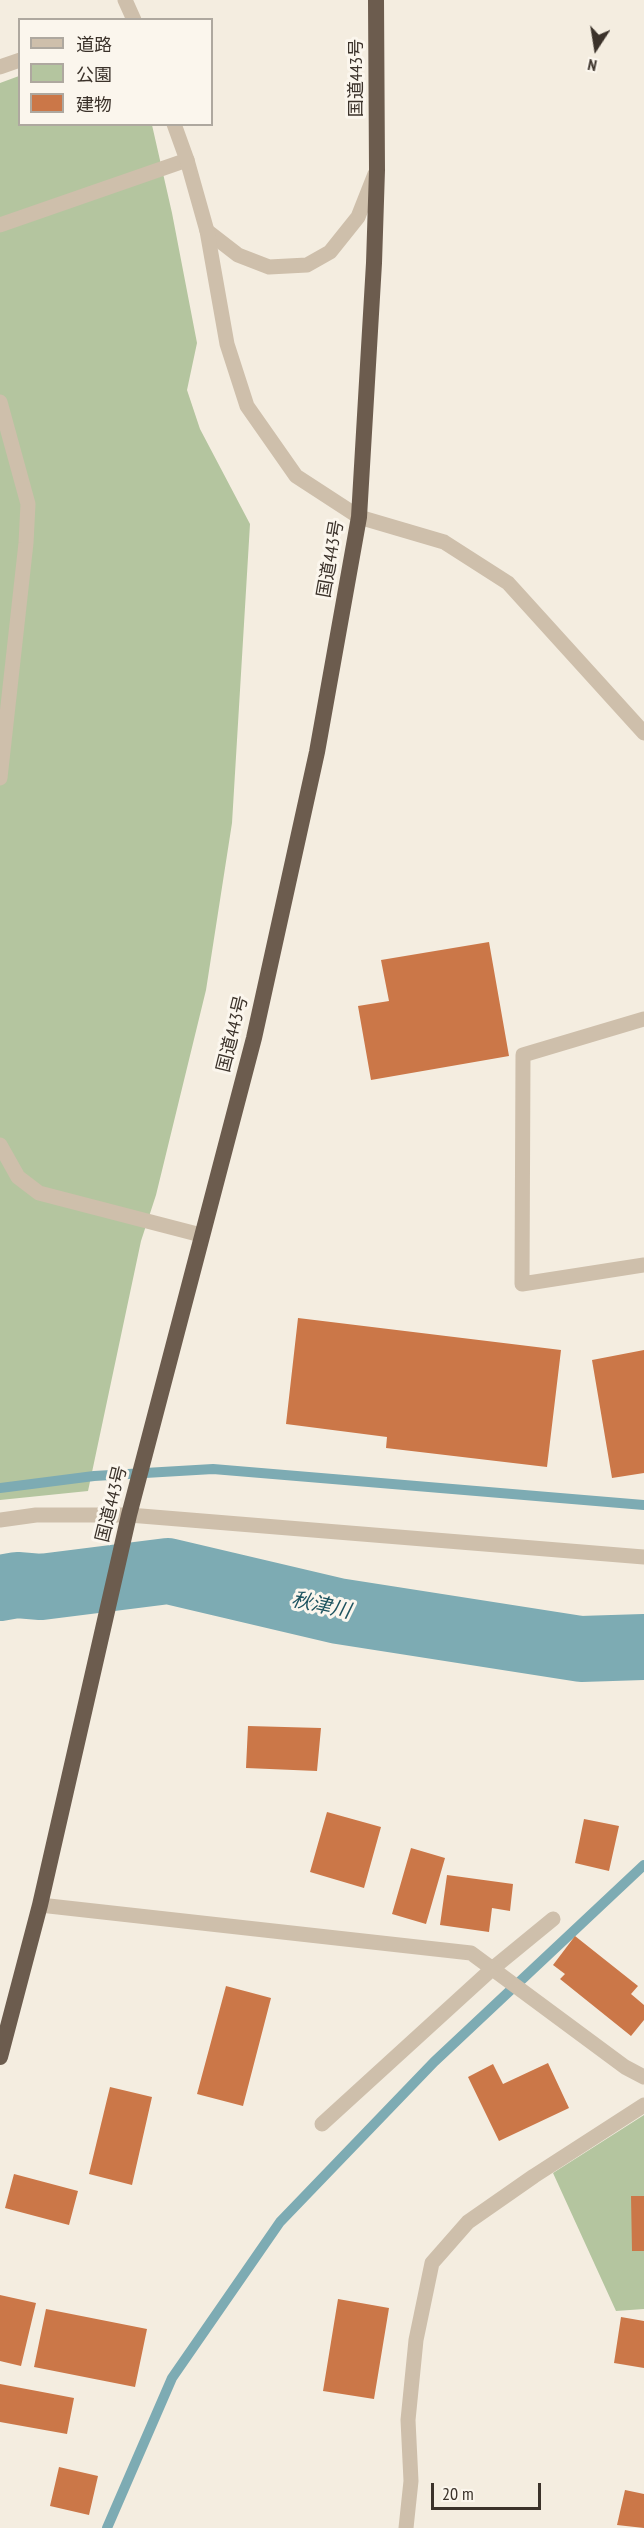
<!DOCTYPE html>
<meta charset="utf-8">
<style>
body{margin:0}
#map{position:relative;width:644px;height:2528px;overflow:hidden;background:#f4ede0;font-family:"PT Sans Narrow","Noto Sans JP",sans-serif}
canvas{display:block}
.legend{position:absolute;left:18px;top:18px;width:195px;height:108px;box-sizing:border-box;background:#fbf6ed;border:2px solid #aea89f;margin:0;padding:8px 10px;list-style:none;font-size:18px;color:#3b322a}
.legend li{display:flex;align-items:center;gap:12px;height:30px}
.legend b{width:30px;border:2px solid #aea89f}
.north{position:absolute;left:566px;top:18px;width:60px;height:60px;-webkit-text-stroke:4px #fbf6ed;paint-order:stroke;rotate:192deg;font-size:16px;font-weight:700;line-height:24px;text-align:center;color:#3b322a}
.north::after{content:'';display:block;margin:auto;width:21px;height:27px;background:#3b322a;clip-path:polygon(50% 0,100% 100%,50% 72%,0 100%)}
.scale{position:absolute;left:431px;top:2483px;width:110px;height:27px;box-sizing:border-box;border:3px solid #3b322a;border-top:0;padding-left:8px;font-size:18px;line-height:21px;white-space:nowrap;color:#3b322a;-webkit-text-stroke:4px #fbf6ed;paint-order:stroke}
</style>
<div id="map">
<canvas width="644" height="2528"></canvas>
<ul class="legend">
<li><b style="height:8px;background:#cebfab"></b>道路</li>
<li><b style="height:16px;background:#b4c59f"></b>公園</li>
<li><b style="height:16px;background:#cb7748"></b>建物</li>
</ul>
<div class="north">N</div>
<div class="scale">20 m</div>
</div>
<script>
const c = document.querySelector('canvas').getContext('2d');
c.lineJoin = 'round';
function fillPath(path, color) {
  c.fillStyle = color;
  c.fill(path, 'evenodd');
}
function toPath(rows) {
  const path = new Path2D();
  for (const r of rows) {
    path.moveTo(r[0], r[1]);
    for (let i = 2; i < r.length; i += 2) path.lineTo(r[i], r[i + 1]);
  }
  return path;
}
function trace(path, color, width, dash) {
  c.strokeStyle = color;
  c.lineWidth = width;
  c.lineCap = dash ? 'butt' : 'round';
  c.setLineDash(dash || []);
  c.stroke(path);
}
function write(font, color, halo, rows, align = 'center') {
  c.font = font + ' "PT Sans Narrow","Noto Sans JP",sans-serif';
  c.lineWidth = 6;
  c.setLineDash([]);
  c.textBaseline = 'middle';
  c.strokeStyle = halo;
  c.fillStyle = color;
  for (const [text, x, y, turn = 0] of rows) {
    c.save();
    c.translate(x, y);
    c.rotate((+turn || 0) * Math.PI / 180);
    c.textAlign = isNaN(turn) ? turn : align;
    if (halo) c.strokeText(text, 0, 0);
    c.fillText(text, 0, 0);
    c.restore();
  }
}
const green = toPath([
 [19,76,20,124,152,125,172,213,197,343,187,390,200,429,250,524,232,823,206,990,156,1195,141,1241,88,1491,0,1500,0,83],
 [644,2115,644,2309,616,2311,553,2173]
]);
const stream = toPath([
 [0,1488,94,1476,213,1469,644,1505],
 [107,2528,172,2378,280,2222,434,2062,644,1865]
]);
const river = toPath([
 [0,1588,17,1585,41,1587,168,1571,338,1611,581,1649,644,1647]
]);
const building = toPath([
 [489,942,509,1056,371,1080,358,1006,389,1001,381,960],
 [298,1318,561,1350,547,1467,386,1448,387,1437,286,1424],
 [644,1350,644,1473,612,1478,592,1360],
 [248,1726,321,1728,317,1771,246,1768],
 [327,1812,381,1827,364,1888,310,1872],
 [584,1819,619,1826,609,1871,575,1863],
 [411,1848,445,1858,426,1924,392,1914],
 [447,1875,513,1884,510,1911,492,1908,489,1932,440,1925],
 [575,1936,638,1986,631,1994,644,2005,644,2020,631,2036,560,1979,565,1974,553,1965],
 [226,1986,271,1998,243,2106,197,2094],
 [548,2063,569,2108,499,2141,468,2077,493,2064,503,2084],
 [110,2087,152,2097,132,2185,89,2174],
 [14,2174,78,2191,69,2225,5,2208],
 [631,2196,644,2196,644,2251,632,2251],
 [0,2295,36,2303,21,2366,0,2361],
 [338,2299,389,2308,374,2399,323,2391],
 [46,2309,147,2329,135,2387,34,2367],
 [621,2317,644,2321,644,2368,614,2363],
 [0,2384,74,2398,67,2434,0,2422],
 [59,2467,98,2476,89,2515,50,2506],
 [625,2490,644,2494,644,2528,617,2525]
]);
const service = toPath([
 [0,225,187,160],
 [0,402,28,504,26,543,0,778],
 [644,1019,523,1055,522,1284,644,1265],
 [0,1145,18,1177,39,1193,201,1235]
]);
const minor = toPath([
 [0,67,20,60],
 [207,231,238,255,269,267,307,265,330,252,358,217,375,174],
 [0,1520,36,1515,129,1515,644,1557],
 [40,1905,471,1953,625,2067,644,2077],
 [322,2124,492,1969,553,1919],
 [406,2528,411,2481,408,2420,416,2340,432,2263,468,2222,534,2176,644,2105]
]);
const tertiary = toPath([
 [125,0,134,20],
 [174,124,187,160,207,231,227,344,247,406,296,476,359,517,444,542,508,583,644,733]
]);
const trunk = toPath([
 [0,2057,40,1905,129,1515,254,1038,317,752,359,517,374,263,377,170,376,0]
]);
const streetNames = [
 ["国道443号",357,78,-90],
 ["国道443号",331,559,-80],
 ["国道443号",233,1034,-76],
 ["国道443号",112,1504,-76]
];
const waterNames = [
 ["秋津川",321,1606,12]
];
fillPath(green, '#b4c59f');
trace(stream, '#7dabb3', 10);
trace(river, '#7dabb3', 66);
fillPath(building, '#cb7748');
trace(service, '#cebfab', 15);
trace(minor, '#cebfab', 15);
trace(tertiary, '#cebfab', 15);
trace(trunk, '#6c5c4e', 16);
write('18px', '#3b322a', '#fbf6ed', streetNames);
write('italic 20px', '#1d535f', '#fbf6ed', waterNames);
</script>
